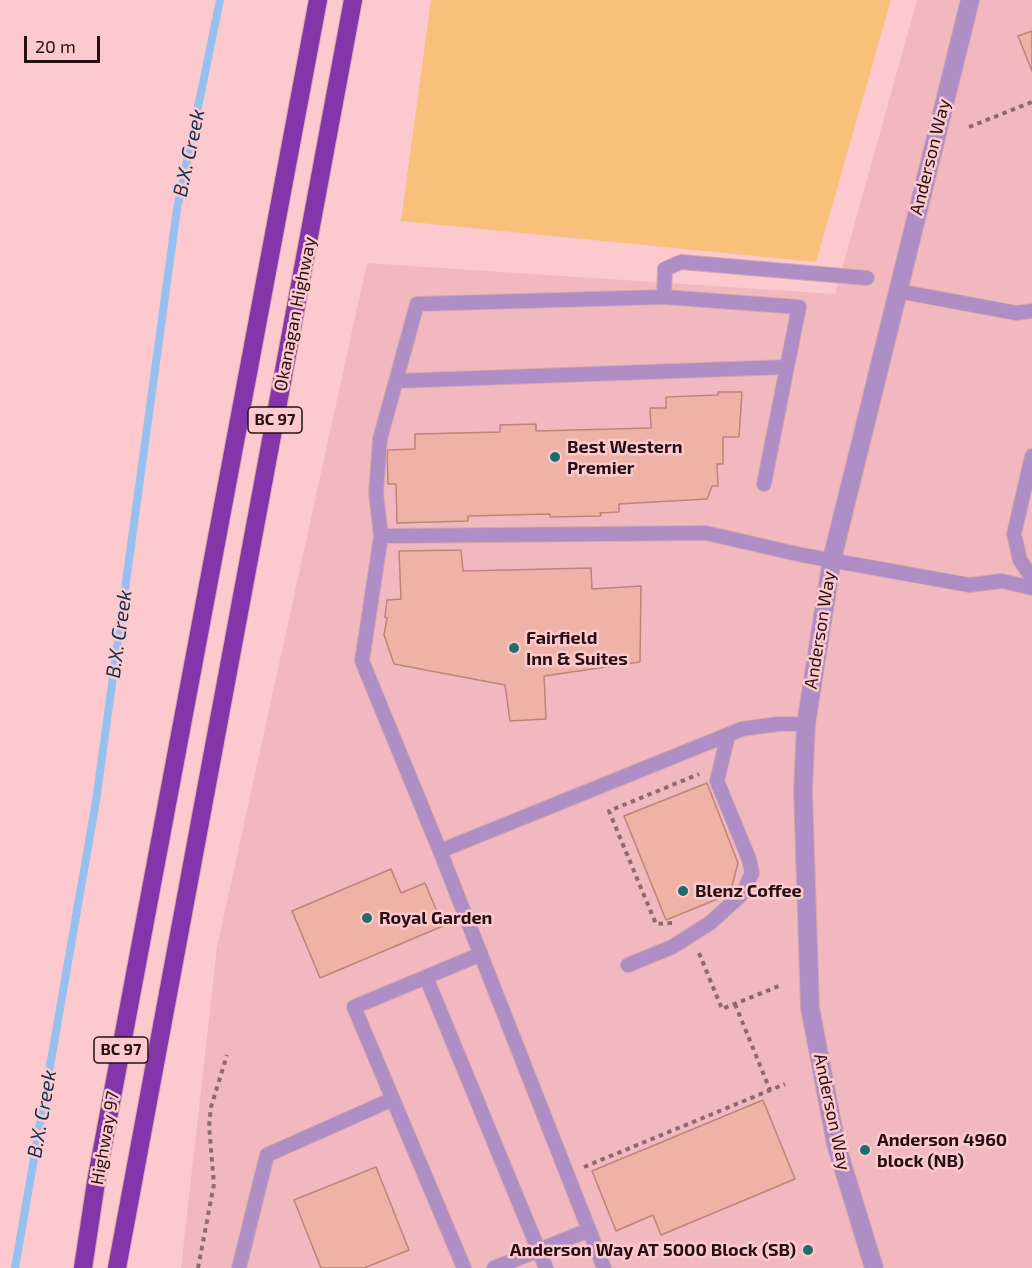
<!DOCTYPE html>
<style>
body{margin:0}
#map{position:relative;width:1032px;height:1268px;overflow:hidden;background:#fcc9ce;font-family:"Exo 2",sans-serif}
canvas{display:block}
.scale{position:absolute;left:24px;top:36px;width:76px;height:27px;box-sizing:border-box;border:3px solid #261013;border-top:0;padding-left:8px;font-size:18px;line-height:21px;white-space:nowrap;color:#261013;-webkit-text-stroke:4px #fcc9ce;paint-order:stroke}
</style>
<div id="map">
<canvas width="1032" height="1268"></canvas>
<div class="scale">20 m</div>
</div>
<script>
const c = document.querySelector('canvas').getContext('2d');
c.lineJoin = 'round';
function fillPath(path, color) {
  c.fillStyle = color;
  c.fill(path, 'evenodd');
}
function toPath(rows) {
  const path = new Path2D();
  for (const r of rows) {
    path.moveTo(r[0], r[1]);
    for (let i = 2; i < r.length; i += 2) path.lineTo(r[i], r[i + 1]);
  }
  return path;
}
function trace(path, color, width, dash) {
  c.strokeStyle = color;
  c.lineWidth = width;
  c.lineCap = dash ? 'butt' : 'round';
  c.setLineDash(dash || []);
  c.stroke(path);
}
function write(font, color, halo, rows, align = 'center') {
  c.font = font + ' "Exo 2",sans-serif';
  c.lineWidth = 5;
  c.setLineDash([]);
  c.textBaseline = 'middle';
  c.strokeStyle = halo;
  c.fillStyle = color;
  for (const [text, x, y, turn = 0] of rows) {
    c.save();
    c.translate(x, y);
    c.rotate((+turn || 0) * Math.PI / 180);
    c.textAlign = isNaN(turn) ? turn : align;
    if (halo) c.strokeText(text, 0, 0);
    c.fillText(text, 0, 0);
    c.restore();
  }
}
const built = toPath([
 [917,0,1032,0,1032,1268,181,1268,217,947,367,263,835,294]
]);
const green = toPath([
 [431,0,891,0,816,262,401,221]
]);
const stream = toPath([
 [15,1268,96,801,177,209,220,0]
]);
const building = toPath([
 [1032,31,1032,71,1018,36,1032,31],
 [718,392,742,392,739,437,723,437,723,464,717,464,718,486,712,486,707,499,619,504,619,512,600,513,601,516,550,517,550,514,468,516,468,521,397,523,396,484,388,484,387,450,415,449,415,434,500,432,500,425,536,424,536,431,651,428,650,408,666,408,666,397,718,395,718,392],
 [461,550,463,571,591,568,592,589,641,586,640,662,544,676,546,719,510,721,505,685,394,664,384,635,387,618,385,617,387,600,401,599,399,551,461,550],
 [707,783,738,863,730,894,666,920,624,816,707,783],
 [391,869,401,893,425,883,443,926,320,978,292,911,391,869],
 [763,1100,795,1179,661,1235,653,1215,616,1231,592,1171,763,1100],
 [376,1167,409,1250,364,1268,321,1268,294,1200,376,1167]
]);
const path = toPath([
 [969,127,1032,102],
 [672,923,656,924,609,811,699,774],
 [699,953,722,1009,779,986],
 [735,1004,770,1090],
 [584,1167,785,1084],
 [198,1268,214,1184,209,1126,211,1107,227,1055]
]);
const service = toPath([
 [898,291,1016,313,1032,311],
 [664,297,799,307,787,367],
 [396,381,787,367,764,484],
 [1032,456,1014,534,1020,560,1032,578],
 [381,536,376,493,380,439,417,304,664,297,665,269,681,262,867,278],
 [440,851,362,661,381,536,706,533,802,555,969,585,1002,581,1032,588],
 [481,954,426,977,546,1268],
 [628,965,672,947,710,923,743,893,752,873,749,859,717,781,728,735],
 [426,977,354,1007,464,1268],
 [239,1268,267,1155,393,1099],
 [494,1268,589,1230],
 [604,1268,440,851,742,729,778,724,806,724]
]);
const tertiary = toPath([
 [874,1268,836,1144,810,1008,803,791,806,724,832,559,970,0]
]);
const trunk = toPath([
 [83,1268,96,1182,318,0],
 [117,1268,353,0]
]);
const markers = [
 [555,457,6,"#216c6a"],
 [514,648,6,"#216c6a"],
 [683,891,6,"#216c6a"],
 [367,918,6,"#216c6a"],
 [865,1150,6,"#216c6a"],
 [808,1250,6,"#216c6a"]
];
const shields = [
 [275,420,54],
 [121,1050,54]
];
const shieldNames = [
 ["BC 97",275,420],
 ["BC 97",121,1050]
];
const streetNames = [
 ["Anderson Way",930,157,-76],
 ["Okanagan Highway",295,314,-79],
 ["Anderson Way",820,630,-81],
 ["Anderson Way",832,1112,78],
 ["Highway 97",105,1138,-80]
];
const poiNames = [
 ["Best Western",567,447],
 ["Premier",567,468],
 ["Fairfield",526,638],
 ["Inn & Suites",526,659],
 ["Blenz Coffee",695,891],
 ["Royal Garden",379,918],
 ["Anderson 4960",877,1140],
 ["block (NB)",877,1161],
 ["Anderson Way AT 5000 Block (SB)",796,1250,"right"]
];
const waterNames = [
 ["B.X. Creek",189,153,-78],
 ["B.X. Creek",119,634,-82],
 ["B.X. Creek",42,1114,-80]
];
fillPath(built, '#f1b9bf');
fillPath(green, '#f8c07a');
trace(stream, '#96c0f0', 8);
fillPath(building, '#eeb2a6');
trace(building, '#bd8479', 1.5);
trace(service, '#d5a8ac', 16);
trace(tertiary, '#d5a8ac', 20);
trace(trunk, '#d5a8ac', 20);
trace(path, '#8e6a6e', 4, [4.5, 4.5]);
trace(service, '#af8dc5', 14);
trace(tertiary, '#af8dc5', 18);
trace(trunk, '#8336aa', 18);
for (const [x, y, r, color] of markers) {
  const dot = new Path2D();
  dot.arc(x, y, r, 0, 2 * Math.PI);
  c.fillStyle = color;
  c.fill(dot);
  trace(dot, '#fcc9ce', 2);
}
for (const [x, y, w] of shields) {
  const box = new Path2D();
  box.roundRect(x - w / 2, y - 13, w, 26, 4.5);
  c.fillStyle = '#fcc9ce';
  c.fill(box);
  trace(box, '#261013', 1.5);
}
write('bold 16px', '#261013', null, shieldNames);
write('18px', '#261013', '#fcc9ce', streetNames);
write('bold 18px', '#261013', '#fcc9ce', poiNames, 'left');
write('italic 20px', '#122f4f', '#fcc9ce', waterNames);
</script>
